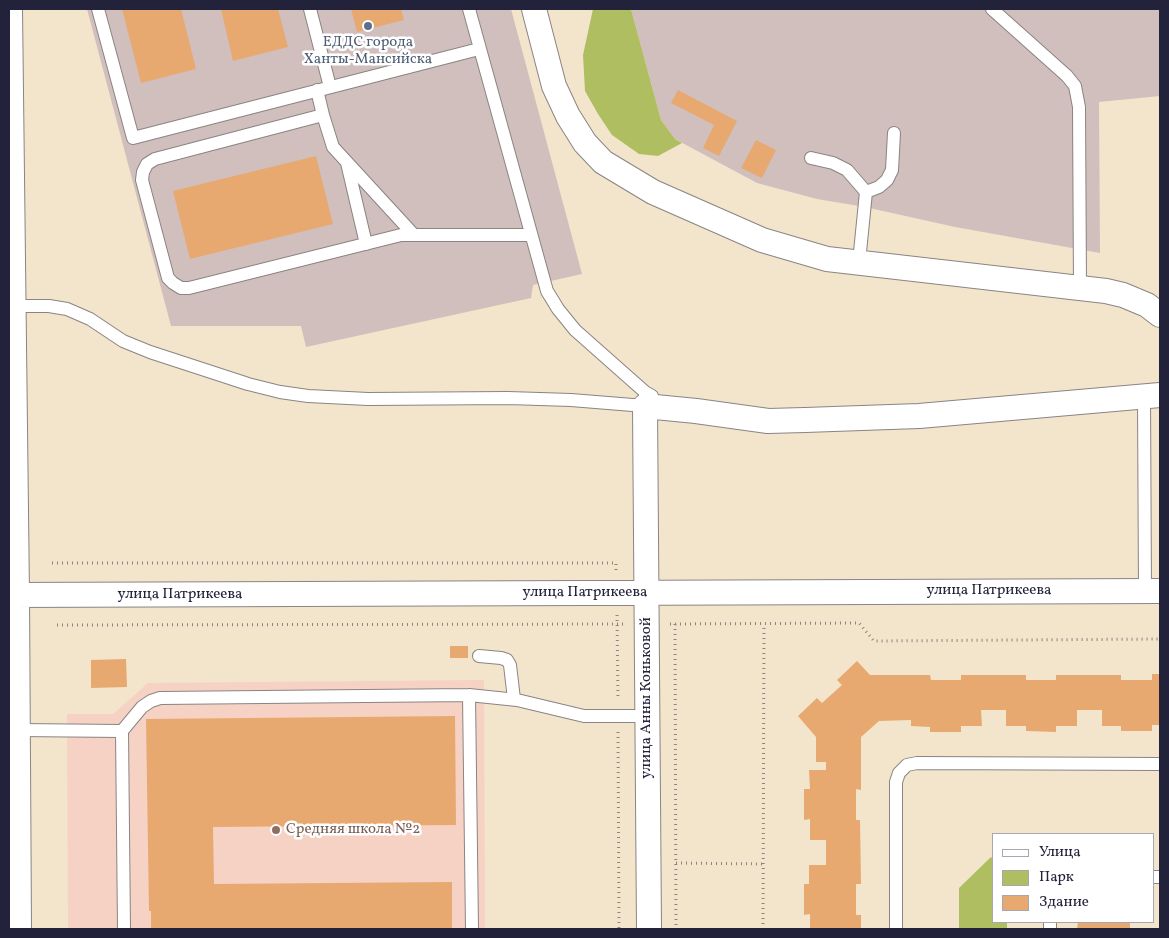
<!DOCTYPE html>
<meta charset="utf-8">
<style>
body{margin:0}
#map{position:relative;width:1169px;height:938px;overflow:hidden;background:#f2e5cb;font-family:Vollkorn,serif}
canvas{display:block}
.frame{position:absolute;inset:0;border:10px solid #22223b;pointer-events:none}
.legend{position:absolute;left:992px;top:833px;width:162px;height:90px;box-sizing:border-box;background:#fff;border:1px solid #a7a7b1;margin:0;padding:6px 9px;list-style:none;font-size:15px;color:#22223b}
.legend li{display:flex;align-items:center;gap:10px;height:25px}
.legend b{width:25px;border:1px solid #a7a7b1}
</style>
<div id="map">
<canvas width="1169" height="938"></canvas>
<div class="frame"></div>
<ul class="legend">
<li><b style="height:6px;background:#fff"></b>Улица</li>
<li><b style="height:14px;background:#afbe61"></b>Парк</li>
<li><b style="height:14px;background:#e7a970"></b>Здание</li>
</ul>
</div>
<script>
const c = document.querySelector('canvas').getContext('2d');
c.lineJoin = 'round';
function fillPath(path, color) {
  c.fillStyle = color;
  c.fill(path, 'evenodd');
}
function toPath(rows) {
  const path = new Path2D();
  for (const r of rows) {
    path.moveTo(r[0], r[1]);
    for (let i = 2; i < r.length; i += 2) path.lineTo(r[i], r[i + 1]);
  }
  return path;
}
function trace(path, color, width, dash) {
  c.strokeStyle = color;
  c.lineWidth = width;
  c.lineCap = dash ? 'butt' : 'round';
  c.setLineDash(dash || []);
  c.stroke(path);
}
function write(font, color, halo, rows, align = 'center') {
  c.font = font + ' Vollkorn,serif';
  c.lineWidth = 5;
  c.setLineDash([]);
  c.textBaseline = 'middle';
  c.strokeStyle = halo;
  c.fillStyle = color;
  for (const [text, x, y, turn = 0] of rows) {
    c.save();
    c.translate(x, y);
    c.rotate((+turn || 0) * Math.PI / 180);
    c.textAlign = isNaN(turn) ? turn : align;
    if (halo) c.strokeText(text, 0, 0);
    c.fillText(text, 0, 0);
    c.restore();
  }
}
const built = toPath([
 [484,680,485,929,68,929,67,714,113,714,148,683]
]);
const industrial = toPath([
 [87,9,511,9,582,274,533,285,531,298,306,347,301,326,171,326],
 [631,9,1160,9,1160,96,1099,102,1100,253,955,227,865,207,817,199,757,183,675,139,661,120]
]);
const green = toPath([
 [593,9,631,9,661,120,675,139,682,143,658,156,639,154,612,135,598,114,585,91,583,55],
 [991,857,993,859,993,922,1007,922,1007,929,959,929,959,888]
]);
const building = toPath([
 [122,9,181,9,196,69,141,83],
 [221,9,278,9,288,47,233,61],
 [351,9,401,9,404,20,357,32],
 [678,90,737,121,719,156,703,148,714,125,671,103],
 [756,140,776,150,762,178,741,168],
 [316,156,333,224,190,259,173,191],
 [450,646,468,646,468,658,450,658],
 [126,659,127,687,91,688,91,660],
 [857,661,870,675,930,675,931,680,961,680,961,675,1026,675,1026,680,1056,680,1056,675,1121,675,1121,680,1152,680,1152,674,1160,674,1160,725,1152,725,1152,731,1121,731,1121,726,1102,726,1102,710,1077,710,1077,726,1056,726,1056,732,1026,731,1026,726,1006,726,1006,710,981,710,982,726,961,726,961,732,930,732,930,727,911,726,911,720,879,721,861,737,861,790,856,789,856,820,860,820,861,884,856,884,856,915,861,915,861,929,810,929,810,914,804,915,804,884,809,884,809,865,826,865,826,840,810,840,810,819,804,820,804,789,810,789,809,770,826,770,826,762,816,762,816,737,798,716,817,698,822,703,842,685,837,680],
 [455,716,456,825,213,827,214,884,452,882,452,928,438,928,438,929,151,929,151,911,149,911,146,719],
 [1078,922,1130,922,1130,929,1077,929]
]);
const path = toPath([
 [52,563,616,563,616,571],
 [617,615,618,699],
 [670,624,859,623,874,641,1160,639],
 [675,624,676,929],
 [57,625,623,624],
 [618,732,619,929],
 [676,863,763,864],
 [763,929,764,624]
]);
const service = toPath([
 [98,9,133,138,479,49],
 [310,9,330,87],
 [469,9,547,291,558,309,575,330,645,392,652,396],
 [992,9,1067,76,1075,86,1079,107,1080,287],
 [317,90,323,115,155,159,147,164,143,172,142,180,168,278,173,283,181,288,189,288,401,235,531,235],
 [323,115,333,147,413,234],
 [811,158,833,163,847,170,866,192],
 [347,163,366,244],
 [859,262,866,192,879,187,887,180,892,170,894,133],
 [14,306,49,306,67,309,90,319,123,341,150,352,248,384,280,392,308,396,368,399,508,398,571,400,645,406,645,392],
 [1144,397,1145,591],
 [479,656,501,658,507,660,510,665,514,699],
 [469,695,472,929],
 [18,730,122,731,124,929],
 [122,731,142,707,151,701,160,698,469,695,517,700,584,716,648,716],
 [1153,877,1160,877],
 [1050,922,1050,929],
 [896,929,896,782,899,773,907,765,917,763,1160,764]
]);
const minor = toPath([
 [10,9,17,595,19,929],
 [534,9,554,86,568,116,585,143,603,162,653,192,762,240,827,259,1106,291,1123,295,1147,305,1160,315],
 [9,595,1160,591],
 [649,929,645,406,696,411,768,421,805,420,919,416,1160,395]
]);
const markers = [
 [368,26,5,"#5c6f8a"],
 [276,830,5,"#8d6e63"]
];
const serviceNames = [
 ["ЕДДС города",368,43],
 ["Ханты-Мансийска",368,60]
];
const streetNames = [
 ["улица Патрикеева",989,591],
 ["улица Патрикеева",585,593],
 ["улица Патрикеева",180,595],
 ["улица Анны Коньковой",647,698,-90]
];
const educationNames = [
 ["Средняя школа №2",286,830]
];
fillPath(built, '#f6d2c4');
fillPath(industrial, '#d1bfbe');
fillPath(green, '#afbe61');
fillPath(building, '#e7a970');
trace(service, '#8a8483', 14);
trace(minor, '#8a8483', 26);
trace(path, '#8a8483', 3, [1, 4]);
trace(service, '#fff', 12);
trace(minor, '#fff', 24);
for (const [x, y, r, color] of markers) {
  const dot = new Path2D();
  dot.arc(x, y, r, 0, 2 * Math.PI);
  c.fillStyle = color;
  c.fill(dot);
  trace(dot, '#fff', 2);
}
write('15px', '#4e5e75', '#fff', serviceNames);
write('15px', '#22223b', '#fff', streetNames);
write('15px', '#785e54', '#fff', educationNames, 'left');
</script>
